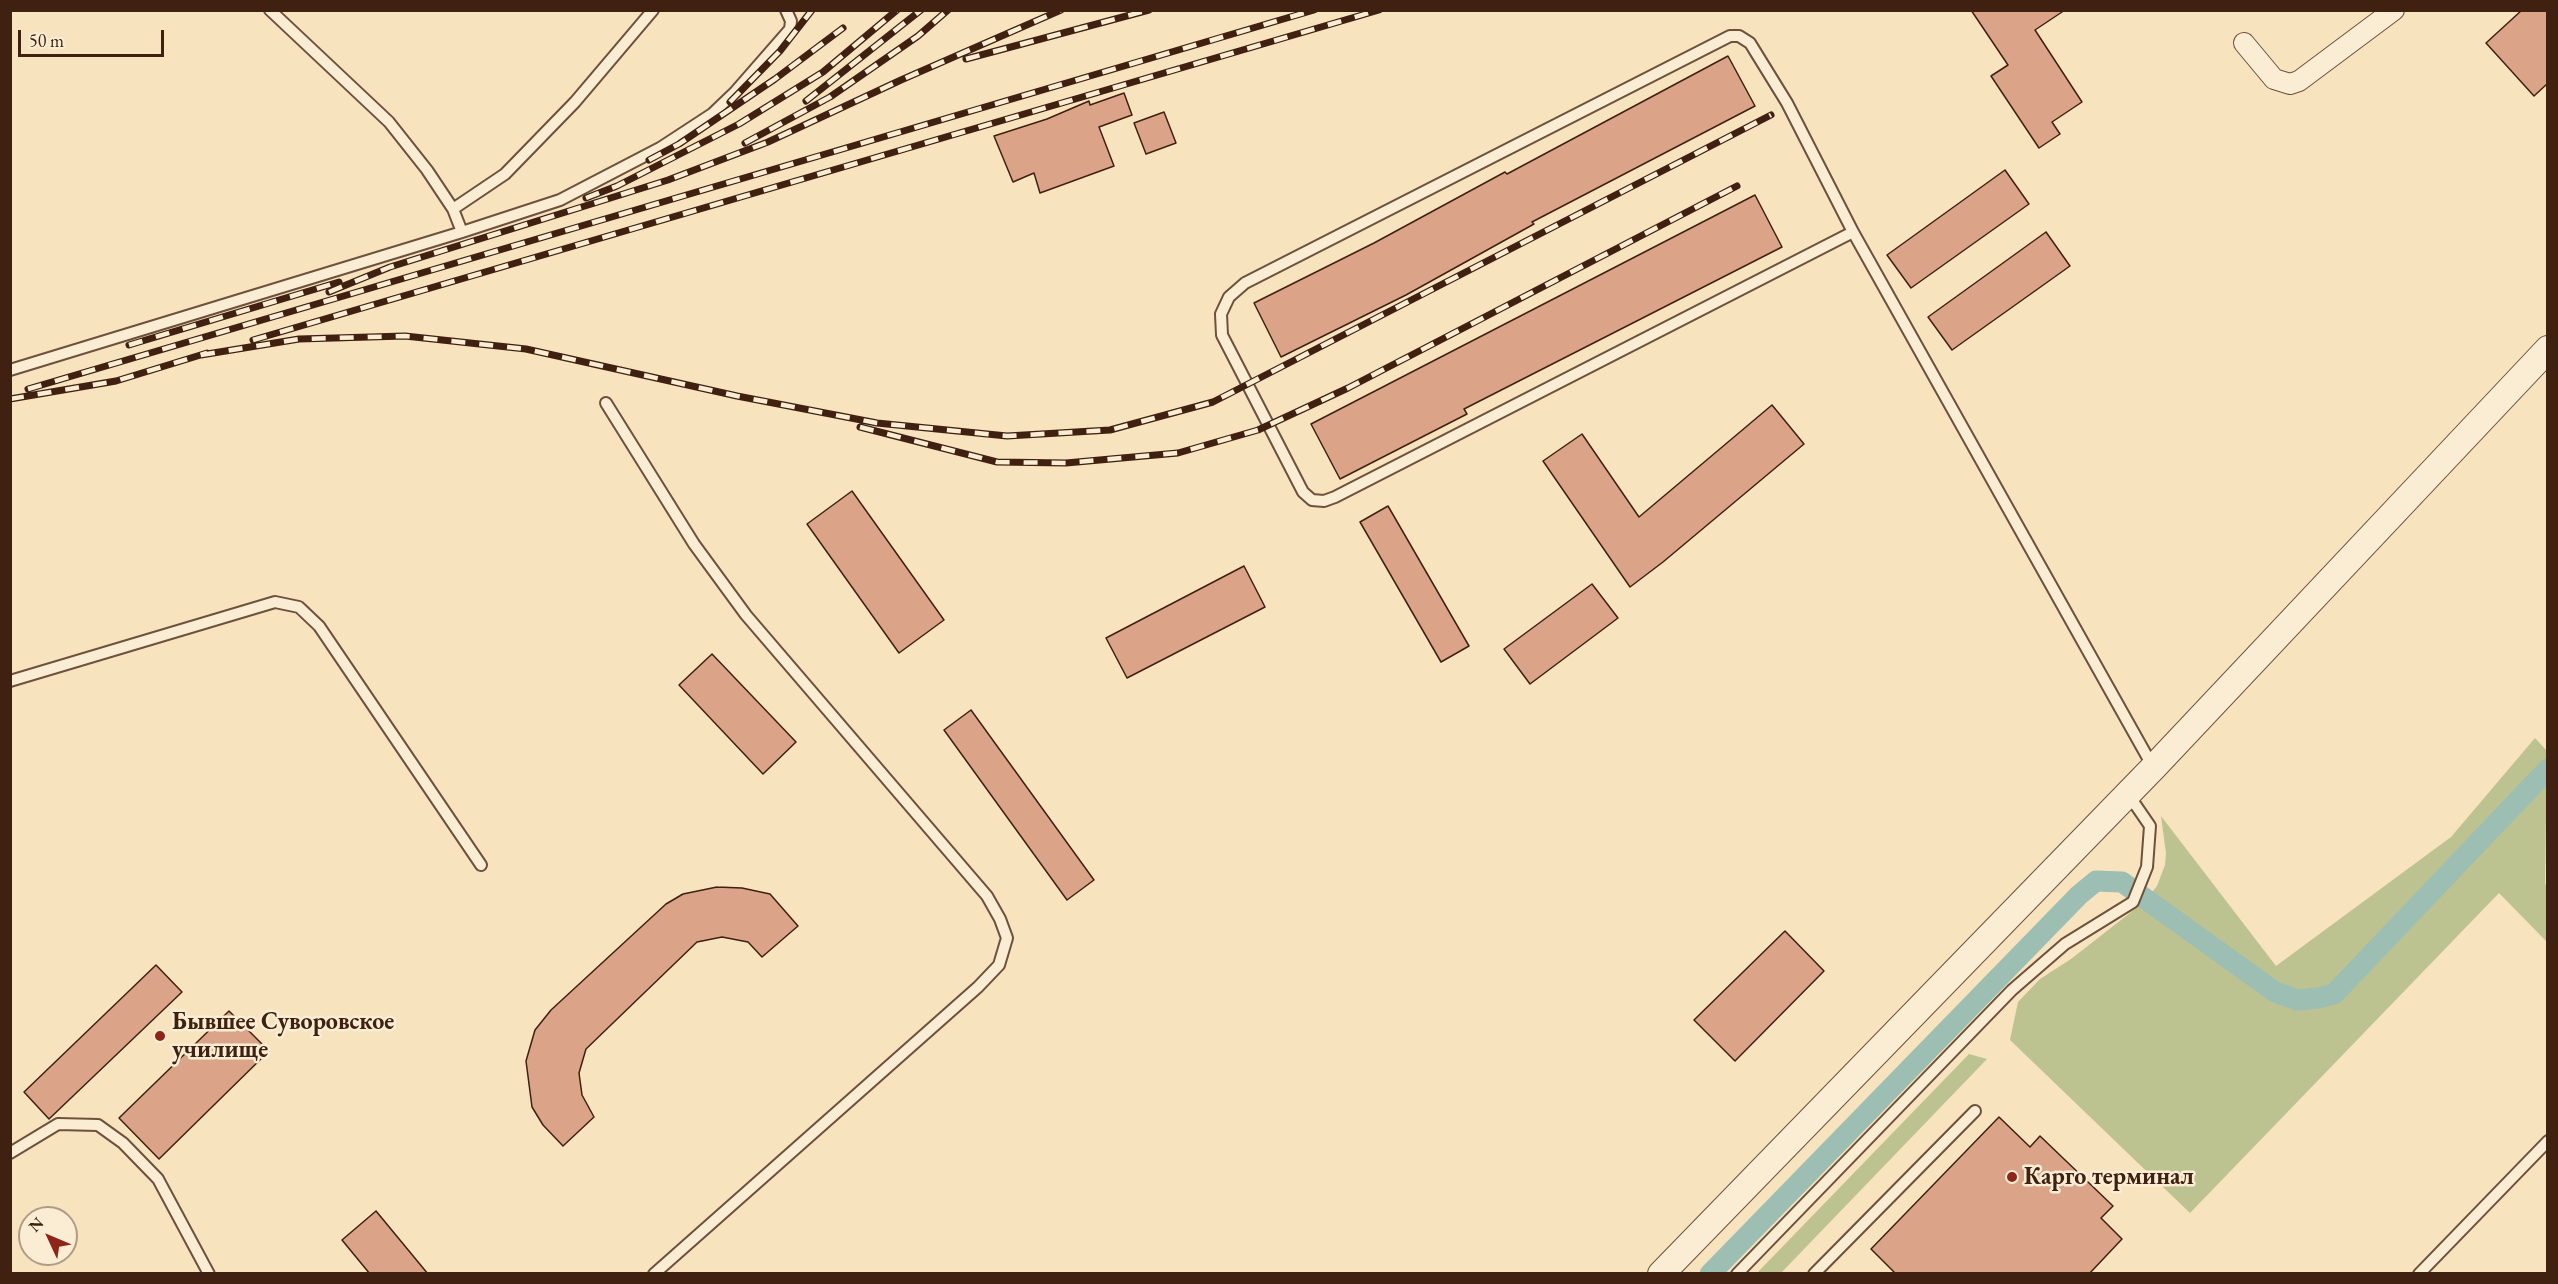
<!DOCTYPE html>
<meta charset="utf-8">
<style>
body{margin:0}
#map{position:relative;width:2558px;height:1284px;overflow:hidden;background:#f7e3bd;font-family:"EB Garamond",serif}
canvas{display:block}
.frame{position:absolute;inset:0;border:12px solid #402011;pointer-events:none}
.north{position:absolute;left:18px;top:1206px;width:60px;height:60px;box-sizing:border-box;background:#faedd4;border:2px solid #b09b86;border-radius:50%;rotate:314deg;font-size:16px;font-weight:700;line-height:24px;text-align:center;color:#402011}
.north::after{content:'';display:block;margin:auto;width:21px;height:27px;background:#8f2418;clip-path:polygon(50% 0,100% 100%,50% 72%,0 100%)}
.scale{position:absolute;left:18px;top:30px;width:146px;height:27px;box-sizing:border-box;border:3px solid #402011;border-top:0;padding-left:8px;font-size:18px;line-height:21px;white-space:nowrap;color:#402011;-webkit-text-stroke:4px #faedd4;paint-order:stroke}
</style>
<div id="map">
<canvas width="2558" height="1284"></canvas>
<div class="frame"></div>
<div class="north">N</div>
<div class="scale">50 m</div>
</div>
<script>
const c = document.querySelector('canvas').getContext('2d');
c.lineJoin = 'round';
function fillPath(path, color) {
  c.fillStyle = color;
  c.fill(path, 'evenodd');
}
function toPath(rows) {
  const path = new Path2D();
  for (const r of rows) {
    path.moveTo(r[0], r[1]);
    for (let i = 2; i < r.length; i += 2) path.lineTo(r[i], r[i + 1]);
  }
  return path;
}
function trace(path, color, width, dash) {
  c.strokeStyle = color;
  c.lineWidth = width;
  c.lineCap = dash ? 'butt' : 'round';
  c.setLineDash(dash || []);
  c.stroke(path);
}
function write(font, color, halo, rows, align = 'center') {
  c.font = font + ' "EB Garamond",serif';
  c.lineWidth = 5;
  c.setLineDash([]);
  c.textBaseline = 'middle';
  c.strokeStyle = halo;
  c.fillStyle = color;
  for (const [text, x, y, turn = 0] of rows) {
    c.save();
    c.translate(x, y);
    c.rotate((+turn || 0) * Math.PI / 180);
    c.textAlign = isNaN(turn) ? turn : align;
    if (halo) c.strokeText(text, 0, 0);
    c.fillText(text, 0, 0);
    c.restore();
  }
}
const green = toPath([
 [2535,738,2547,751,2545,884,2548,887,2547,942,2499,893,2190,1213,2010,1040,2018,1002,2040,979,2071,959,2144,902,2157,886,2165,865,2166,853,2161,816,2276,966,2451,837],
 [1969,1054,1987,1059,1781,1273,1757,1273]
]);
const canal = toPath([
 [1710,1274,2079,895,2096,881,2122,882,2275,992,2298,1000,2318,998,2334,994,2548,769]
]);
const building = toPath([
 [1971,10,2065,10,2035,30,2082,102,2052,122,2060,134,2039,148,1991,76,2008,65,1971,10],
 [2522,10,2547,10,2547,84,2534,96,2486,43,2522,10],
 [1728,56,1755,106,1532,222,1534,224,1406,295,1281,357,1254,303,1374,243,1505,172,1507,174,1728,56],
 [1124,93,1132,115,1099,127,1114,166,1040,193,1034,173,1013,182,994,136,1047,119,1089,101,1090,105,1124,93],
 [1164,112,1176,143,1146,154,1134,123,1164,112],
 [2005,170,2029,204,1911,288,1887,255,2005,170],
 [1755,195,1782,247,1464,409,1467,414,1340,479,1311,424,1755,195],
 [2046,232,2070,266,1952,350,1928,317,2046,232],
 [1772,405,1804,444,1663,562,1630,587,1543,461,1582,434,1639,517,1772,405],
 [852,491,944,620,899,653,807,524,852,491],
 [1388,506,1469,646,1441,662,1360,522,1388,506],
 [1244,566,1265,607,1127,678,1106,638,1244,566],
 [1592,584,1618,618,1530,684,1504,649,1592,584],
 [712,654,796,742,763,774,679,685,712,654],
 [971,710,1094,880,1067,900,944,730,971,710],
 [717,887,742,888,770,894,798,926,762,957,748,942,722,937,697,942,586,1049,579,1073,582,1095,594,1117,563,1146,543,1125,532,1107,526,1061,535,1030,551,1010,666,904,683,894,717,887],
 [1785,931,1824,971,1735,1061,1694,1020,1785,931],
 [156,965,182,992,49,1119,24,1092,156,965],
 [229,1011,269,1051,159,1159,119,1118,229,1011],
 [1999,1117,2030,1147,2040,1136,2113,1206,2101,1218,2122,1239,2089,1274,1896,1274,1871,1249,1999,1117],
 [376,1211,428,1274,370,1274,342,1240,376,1211]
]);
const service = toPath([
 [270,10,389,122,427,170,453,209,462,232],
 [453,209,505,174,575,102,653,10],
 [1853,232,1335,497,1324,501,1312,500,1303,492,1222,335,1221,314,1229,297,1245,283,1730,36,1739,36,1750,43,1787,103,1853,232,2153,767],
 [10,370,462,232,560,200,660,148,712,114,735,92,790,29,791,21,786,10],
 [606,403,694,544,746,615,987,896,1000,919,1007,938,999,965,978,987,654,1274],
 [10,681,275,602,299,607,319,626,481,865],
 [10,1153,58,1124,98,1125,123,1143,158,1179,209,1274],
 [1737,1274,2012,990,2065,944,2133,902,2147,867,2150,826,2128,794],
 [1814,1274,1975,1111],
 [2419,1274,2548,1141]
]);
const minor = toPath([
 [2244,43,2274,79,2290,84,2299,81,2394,10]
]);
const tertiary = toPath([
 [1661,1274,2154,767,2548,349]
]);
const rail = toPath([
 [966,59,1149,10],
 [806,101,921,10],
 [730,102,780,51,812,10],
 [745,143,830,97,918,36,948,10],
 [649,160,679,144,775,79,843,28],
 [586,198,617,186,739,124,823,72,897,10],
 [329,292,390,267,668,180,768,142,901,80,1061,10],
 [253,340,1379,10],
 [129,345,339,282],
 [201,355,299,339,405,336,526,349,737,396,877,423,1007,436,1110,430,1213,402,1771,115],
 [28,389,1314,10],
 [10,399,116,381,207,353],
 [860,427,997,462,1066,463,1178,453,1258,430,1348,388,1737,186]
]);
const markers = [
 [160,1036,6,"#8f2418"],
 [2012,1177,6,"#8f2418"]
];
const poiNames = [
 ["Бывшее Суворовское",172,1022],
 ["училище",172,1050],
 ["Карго терминал",2024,1177]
];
fillPath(green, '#bdc390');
trace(canal, '#9dbeb2', 21);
fillPath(building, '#dba387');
trace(building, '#402011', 1.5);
trace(service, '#6e513c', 14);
trace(minor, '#6e513c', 22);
trace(tertiary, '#6e513c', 28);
trace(service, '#faedd4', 10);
trace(minor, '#faedd4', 20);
trace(tertiary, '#faedd4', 26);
trace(rail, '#402011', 7);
trace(rail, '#faedd4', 4.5, [14]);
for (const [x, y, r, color] of markers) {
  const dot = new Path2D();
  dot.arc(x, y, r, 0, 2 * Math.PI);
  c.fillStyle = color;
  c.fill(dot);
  trace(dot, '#faedd4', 2);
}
write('bold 24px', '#402011', '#faedd4', poiNames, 'left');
</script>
